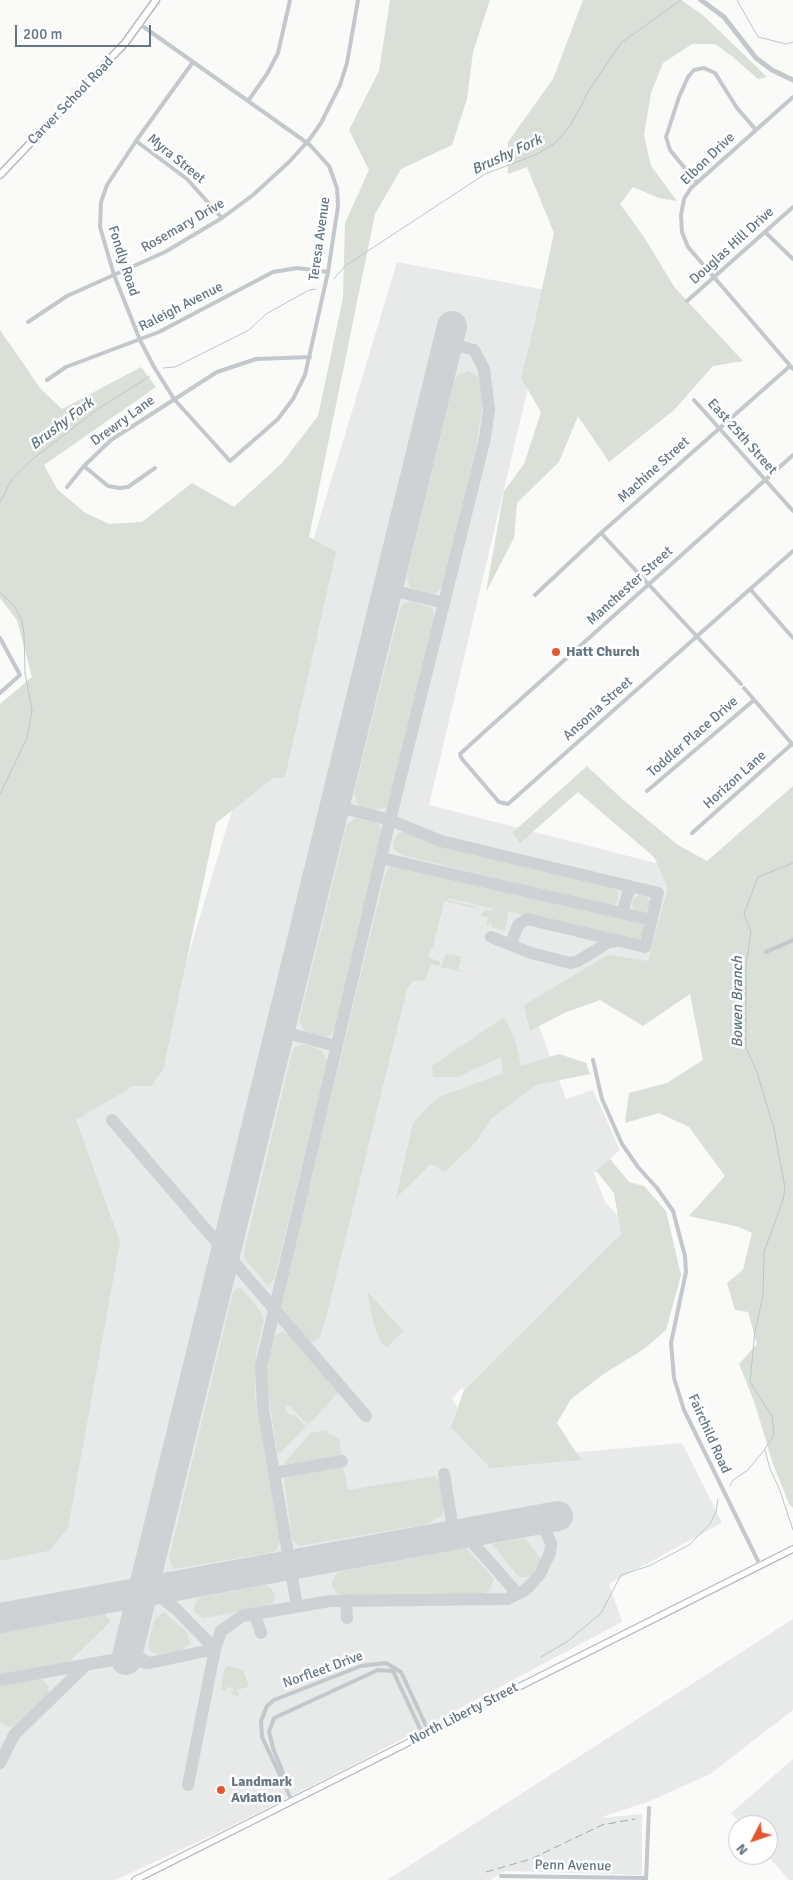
<!DOCTYPE html>
<style>
body{margin:0}
#map{position:relative;width:793px;height:1880px;overflow:hidden;background:#fafaf8;font-family:Signika,sans-serif}
canvas{display:block}
.north{position:absolute;left:728px;top:1815px;width:50px;height:50px;box-sizing:border-box;background:#fff;border:1px solid #c1c8cd;border-radius:50%;rotate:229deg;font-size:14px;font-weight:700;line-height:20px;text-align:center;color:#657683}
.north::after{content:'';display:block;margin:auto;width:18px;height:22px;background:#e4572e;clip-path:polygon(50% 0,100% 100%,50% 72%,0 100%)}
.scale{position:absolute;left:15px;top:25px;width:136px;height:22px;box-sizing:border-box;border:2px solid #657683;border-top:0;padding-left:6px;font-size:15px;line-height:18px;white-space:nowrap;color:#657683;-webkit-text-stroke:4px #fff;paint-order:stroke}
</style>
<div id="map">
<canvas width="793" height="1880"></canvas>
<div class="north">N</div>
<div class="scale">200 m</div>
</div>
<script>
const c = document.querySelector('canvas').getContext('2d');
c.lineJoin = 'round';
function fillPath(path, color) {
  c.fillStyle = color;
  c.fill(path, 'evenodd');
}
function toPath(rows) {
  const path = new Path2D();
  for (const r of rows) {
    if (r.length === 3) {
      path.moveTo(r[0] + r[2], r[1]);
      path.arc(r[0], r[1], r[2], 0, 2 * Math.PI);
      continue;
    }
    path.moveTo(r[0], r[1]);
    for (let i = 2; i < r.length; i += 2) path.lineTo(r[i], r[i + 1]);
  }
  return path;
}
function trace(path, color, width, dash) {
  c.strokeStyle = color;
  c.lineWidth = width;
  c.lineCap = dash ? 'butt' : 'round';
  c.setLineDash(dash || []);
  c.stroke(path);
}
function write(font, color, halo, rows, align = 'center') {
  c.font = font + ' Signika,sans-serif';
  c.lineWidth = 5;
  c.setLineDash([]);
  c.textBaseline = 'middle';
  c.strokeStyle = halo;
  c.fillStyle = color;
  for (const [text, x, y, turn = 0] of rows) {
    c.save();
    c.translate(x, y);
    c.rotate((+turn || 0) * Math.PI / 180);
    c.textAlign = isNaN(turn) ? turn : align;
    if (halo) c.strokeText(text, 0, 0);
    c.fillText(text, 0, 0);
    c.restore();
  }
}
const built = toPath([
 [397,262,551,291,429,805,683,870,645,969,537,1021,566,1099,593,1090,620,1150,594,1173,605,1202,623,1221,621,1234,610,1247,464,1390,462,1388,452,1398,489,1460,682,1443,722,1523,609,1584,622,1622,357,1763,223,1830,116,1880,0,1880,0,1561,49,1551,67,1186,66,1085,160,1049],
 [793,1619,793,1710,710,1774,650,1801,599,1818,642,1814,642,1875,505,1871,490,1880,387,1880],
 [793,1759,793,1880,789,1880,767,1855,768,1825,742,1825,731,1813]
]);
const green = toPath([
 [390,0,490,0,473,52,467,99,452,145,401,169,375,214,309,537,336,552,285,777,273,778,216,823,163,1070,151,1086,133,1086,76,1120,120,1242,68,1528,49,1551,0,1561,0,704,32,677,17,620,0,598,0,330,40,388,62,409,141,367,156,387,44,465,57,489,84,512,109,524,142,522,192,483,234,507,282,463,318,416,343,298,345,223,369,170,349,130,379,71],
 [583,0,681,0,704,16,767,77,758,79,733,57,715,44,692,44,663,63,651,93,644,135,651,166,677,201,659,198,633,187,620,204,644,237,675,288,743,361,713,366,674,410,609,462,578,416,559,462,517,503,514,538,486,592,504,491,524,464,541,412,521,378,534,326,554,233,527,167,508,174,508,142,553,79],
 [468,371,478,377,481,386,482,407,477,442,443,586,436,593,429,594,410,587,407,576,454,382,458,375],
 [411,601,432,608,435,618,389,804,385,808,371,810,358,805,354,793,400,609,402,604],
 [587,766,621,798,678,845,707,861,793,786,793,1508,789,1504,773,1464,754,1401,739,1364,757,1344,748,1312,735,1310,727,1283,743,1270,752,1233,739,1227,689,1216,725,1176,689,1127,659,1113,625,1123,629,1093,667,1083,703,1060,690,994,643,1026,600,1000,564,1013,530,1031,524,1005,608,955,648,961,668,888,654,857,578,792,520,843,512,833],
 [355,818,377,823,382,830,382,834,336,1026,331,1034,324,1037,305,1032,299,1022,347,824],
 [408,831,453,849,613,888,618,892,618,901,612,906,606,905,402,855,394,849,393,843,399,833],
 [396,863,633,919,640,921,644,926,645,932,639,940,623,940,508,911,505,930,491,927,492,923,489,922,489,926,486,925,488,918,480,915,485,910,493,911,494,909,449,898,448,900,474,906,478,910,477,914,477,909,447,901,444,902,433,948,431,948,428,957,440,962,439,966,431,964,425,980,414,981,407,988,326,1318,320,1337,308,1344,283,1315,281,1305,384,879,388,868],
 [641,904,9],
 [446,954,461,956,458,970,474,975,441,967],
 [504,1017,515,1039,521,1066,559,1054,586,1063,590,1074,536,1085,491,1119,475,1143,445,1172,431,1164,396,1198,413,1123,429,1106,442,1096,503,1073,501,1057,457,1077,433,1077,432,1066],
 [303,1044,321,1050,327,1060,274,1280,268,1285,244,1258,245,1248,292,1052,295,1047],
 [610,1159,629,1182,644,1186,666,1211,681,1275,666,1330,644,1349,605,1373,571,1399,557,1423,581,1460,490,1468,451,1427,464,1390,621,1234,614,1193,596,1171],
 [238,1288,241,1288,260,1311,264,1320,256,1352,255,1399,280,1542,276,1550,273,1552,175,1569,172,1567,169,1558,233,1292],
 [367,1291,403,1331,387,1347,381,1343,374,1326],
 [283,1332,292,1337,339,1392,308,1425,290,1406,287,1406,285,1408,288,1414,296,1416,306,1427,279,1454,277,1451,269,1400,267,1372,271,1342,274,1336],
 [327,1430,329,1434,339,1438,341,1454,339,1458,290,1466,284,1463,311,1433],
 [340,1465,343,1467,348,1490,435,1476,440,1482,443,1494,445,1504,442,1515,428,1524,299,1546,292,1539,284,1479,294,1473],
 [525,1538,541,1559,532,1575,524,1578,518,1576,492,1544],
 [466,1548,494,1579,490,1589,483,1595,344,1595,338,1594,332,1586,332,1581,338,1572],
 [266,1585,272,1589,275,1596,273,1602,267,1607,203,1618,194,1611,195,1602,201,1597],
 [164,1612,187,1632,190,1643,182,1650,158,1655,151,1651,148,1645,154,1621],
 [105,1614,110,1621,107,1625,68,1663,0,1675,0,1633],
 [228,1666,243,1670,249,1687,236,1690,240,1696,232,1695,233,1688,227,1687,226,1691,221,1690,224,1671],
 [38,1679,43,1680,48,1686,49,1694,46,1699,20,1726,9,1727,4,1725,0,1721,0,1686]
]);
const stream = toPath([
 [737,0,758,37,786,44,793,42],
 [334,279,345,266,485,174,535,155,554,144,570,126,591,87,621,43,681,0],
 [163,368,175,367,249,330,266,314,309,290,316,289],
 [0,502,12,479,35,457,98,409,150,376],
 [0,593,14,605,22,621,24,634,25,673,32,710,27,738,0,794],
 [765,1450,770,1469,779,1488,793,1530],
 [730,1486,733,1480,748,1470,765,1449,774,1434,772,1416,750,1382,755,1331,763,1296,764,1252,783,1200,785,1188,774,1129,757,1072,746,1047,746,966,751,932,744,914,758,877,793,863],
 [541,1657,568,1641,601,1613,621,1575,649,1566,689,1545,710,1524,716,1512,718,1499]
]);
const taxiway = toPath([
 [388,589,444,603],
 [335,806,390,820,441,841,658,893,645,947,527,919,518,925,511,944],
 [381,858,652,920],
 [622,913,630,886],
 [491,937,531,953,570,963,578,961,609,942,616,941],
 [280,1031,336,1046],
 [112,1120,366,1416],
 [275,1473,342,1461],
 [444,1474,454,1535],
 [464,1533,518,1594],
 [153,1555,154,1576,158,1589,166,1599],
 [144,1591,159,1596,176,1609,215,1649,188,1785],
 [346,1600,347,1618],
 [297,1606,263,1409,261,1366,390,820,485,438,489,409,484,369,474,350,448,343],
 [255,1614,261,1633],
 [132,1638,138,1657,149,1663],
 [0,1680,118,1659,149,1663,215,1649,221,1631,242,1616,330,1601,507,1599,524,1591,530,1585,540,1574,550,1553,551,1543,546,1532,538,1526,524,1522],
 [0,1763,14,1735,85,1666]
]);
const runway = toPath([
 [0,1618,558,1516],
 [126,1660,452,326]
]);
const minor = toPath([
 [141,25,310,145,329,166,337,188,338,206,328,272,305,375,293,399,278,419,230,461,174,399,154,367,140,340,114,275,100,227,101,202,107,185,136,141,193,62],
 [793,97,691,188,684,199,681,215,682,232,688,247,793,369],
 [248,101,267,74,278,53,290,0],
 [136,141,187,179,222,218],
 [697,183,670,150,666,137,679,97,688,77,694,70,704,68,715,73,737,108,756,130],
 [765,232,793,259],
 [687,301,793,207],
 [28,322,67,296,165,252,222,218,253,195,289,162,309,140,321,123,340,85,347,63,358,0],
 [47,380,66,367,159,332,273,272,297,268,328,272],
 [694,400,793,511],
 [793,455,483,733,460,754,462,759,499,802,508,804,793,551],
 [84,466,108,486,120,488,128,487,155,468],
 [67,487,84,466,111,440,217,372,256,359,310,357],
 [601,533,741,684],
 [750,589,793,638],
 [535,595,601,533,790,366],
 [0,638,20,675,0,693],
 [744,688,793,745],
 [647,791,754,700],
 [692,833,792,744],
 [766,952,793,940],
 [593,1060,602,1099,622,1144,638,1167,657,1188,673,1211,685,1256,686,1272,671,1343,674,1378,684,1410,760,1565],
 [283,1780,284,1775,274,1751,269,1732,274,1718,378,1670,393,1671,423,1735],
 [292,1801,262,1737,261,1721,267,1706,274,1700,361,1666,386,1663,401,1672,429,1732],
 [501,1876,646,1878],
 [646,1880,649,1808]
]);
const tertiary = toPath([
 [701,0,724,17,756,58,772,70,793,80]
]);
const secondary = toPath([
 [135,1880,793,1549]
]);
const primary = toPath([
 [0,175,125,43,156,0]
]);
const rail = toPath([
 [486,1872,531,1859,602,1825,635,1819]
]);
const markers = [
 [556,652,5,"#e4572e"],
 [221,1790,5,"#e4572e"]
];
const streetNames = [
 ["Carver School Road",71,101,-46],
 ["Myra Street",176,159,39],
 ["Elbon Drive",708,159,-44],
 ["Rosemary Drive",183,226,-30],
 ["Teresa Avenue",320,239,-82],
 ["Douglas Hill Drive",732,246,-42],
 ["Fondly Road",123,261,72],
 ["Raleigh Avenue",181,307,-27],
 ["Drewry Lane",123,421,-36],
 ["East 25th Street",742,437,48],
 ["Machine Street",654,470,-42],
 ["Manchester Street",630,586,-42],
 ["Ansonia Street",598,709,-42],
 ["Toddler Place Drive",693,737,-41],
 ["Horizon Lane",735,780,-42],
 ["Fairchild Road",709,1434,66],
 ["Norfleet Drive",323,1670,-20],
 ["North Liberty Street",464,1714,-27],
 ["Penn Avenue",573,1866,1]
];
const poiNames = [
 ["Hatt Church",566,652],
 ["Landmark",231,1782],
 ["Aviation",231,1798]
];
const waterNames = [
 ["Brushy Fork",507,155,-25],
 ["Brushy Fork",62,424,-37],
 ["Bowen Branch",738,1002,-90]
];
fillPath(built, '#e8e9e9');
fillPath(green, '#dadfd7');
trace(stream, '#bbc7cb', 1);
trace(taxiway, '#ced2d4', 12);
trace(runway, '#ced2d4', 30);
trace(secondary, '#b3babf', 8);
trace(primary, '#b5babe', 9);
trace(minor, '#c3c8cc', 4);
trace(tertiary, '#c3c8cc', 5);
trace(secondary, '#fff', 5.5);
trace(primary, '#fff', 6);
trace(rail, '#a2aab0', 1, [8, 4]);
for (const [x, y, r, color] of markers) {
  const dot = new Path2D();
  dot.arc(x, y, r, 0, 2 * Math.PI);
  c.fillStyle = color;
  c.fill(dot);
  trace(dot, '#fff', 2);
}
write('14px', '#657683', '#fff', streetNames);
write('bold 14px', '#657683', '#fff', poiNames, 'left');
write('italic 15px', '#60757c', '#fff', waterNames);
</script>
